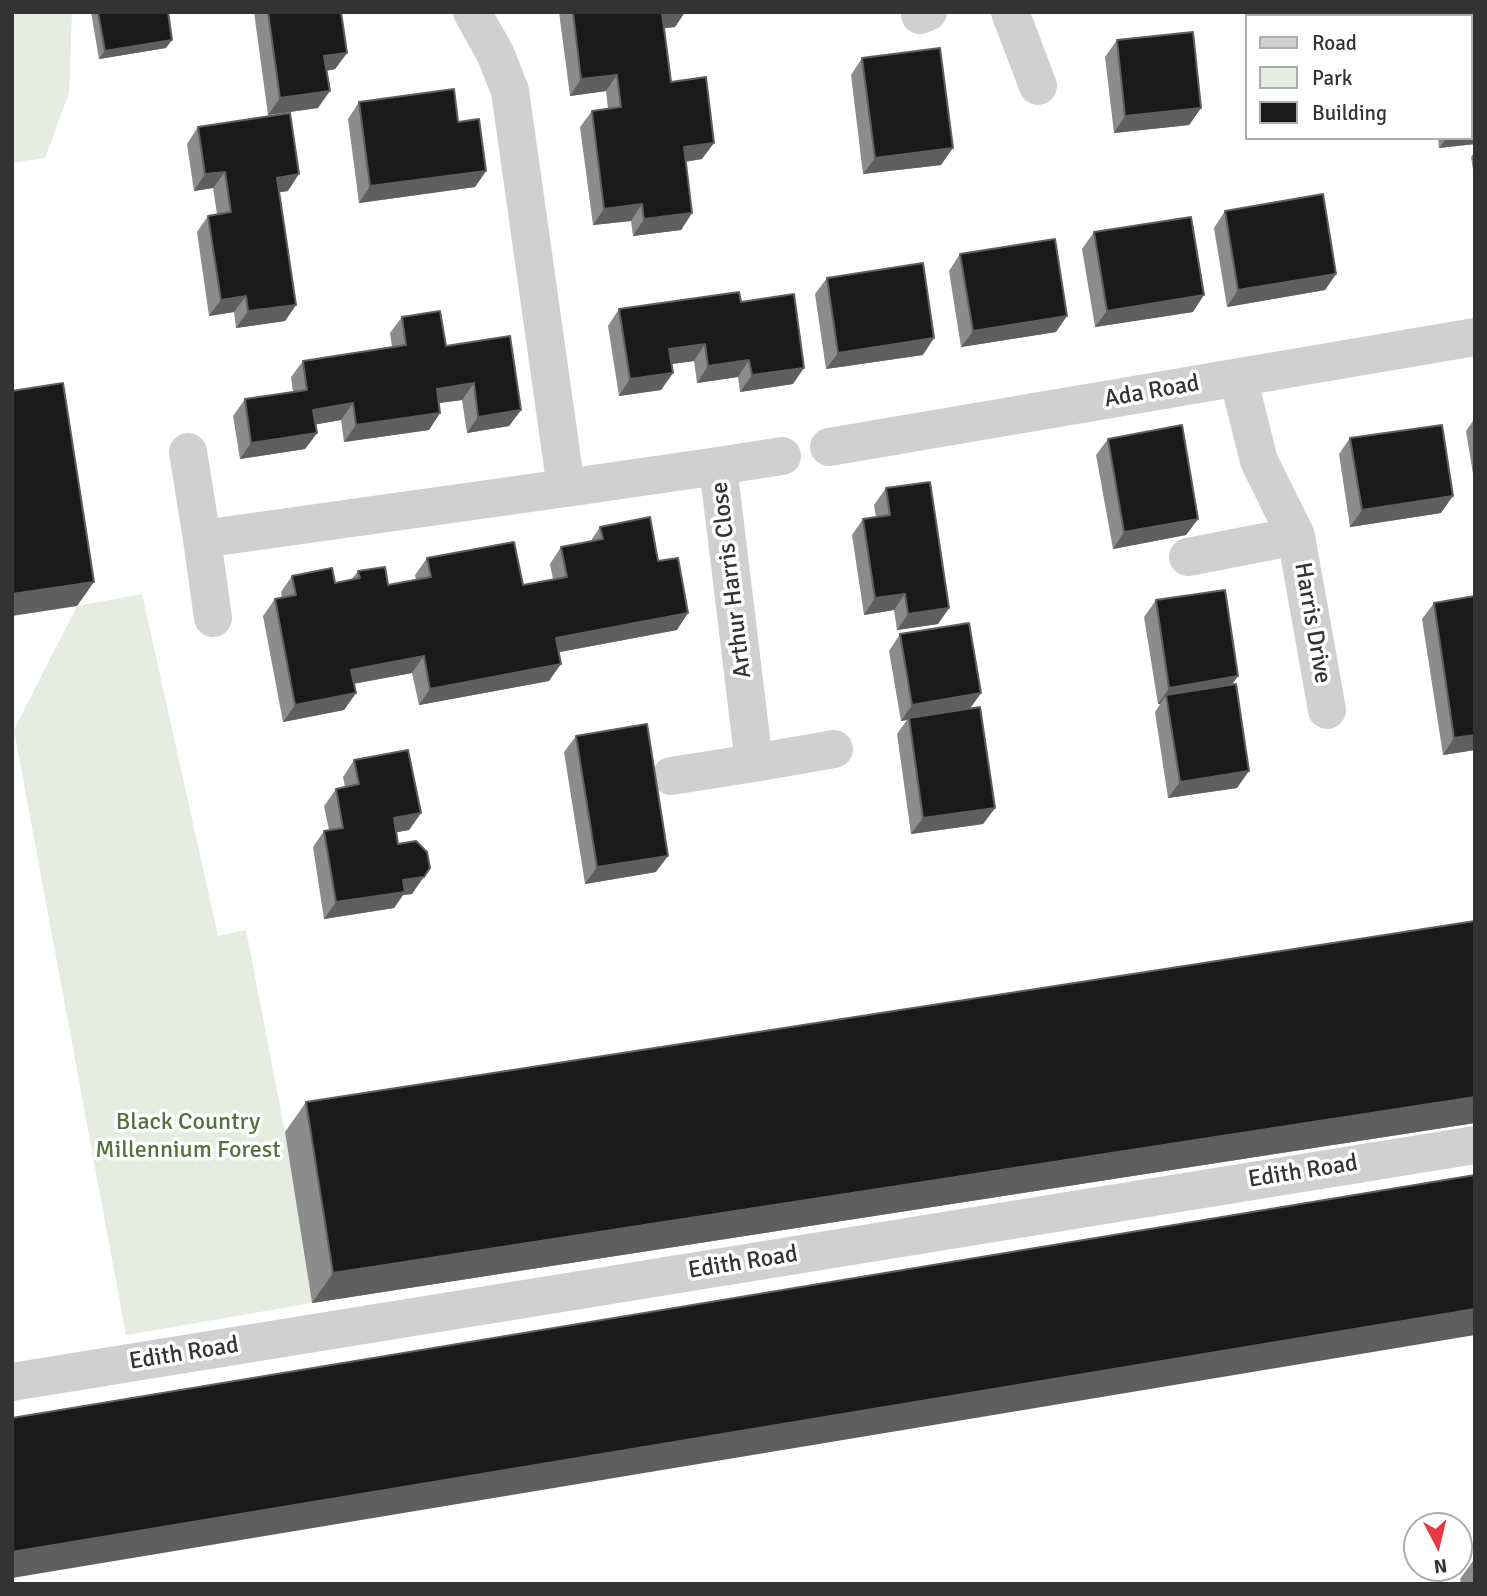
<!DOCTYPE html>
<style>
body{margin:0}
#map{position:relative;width:1487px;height:1596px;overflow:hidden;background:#fff;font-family:Signika,sans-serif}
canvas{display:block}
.frame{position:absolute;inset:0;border:14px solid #333;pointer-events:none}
.legend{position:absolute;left:1245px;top:14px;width:228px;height:126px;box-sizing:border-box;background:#fff;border:2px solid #adadad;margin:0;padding:9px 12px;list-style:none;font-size:21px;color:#333}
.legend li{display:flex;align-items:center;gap:14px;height:35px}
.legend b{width:35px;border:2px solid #adadad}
.north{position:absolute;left:1403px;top:1512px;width:70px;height:70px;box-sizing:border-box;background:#fff;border:2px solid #adadad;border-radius:50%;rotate:173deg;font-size:19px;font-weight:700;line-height:28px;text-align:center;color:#333}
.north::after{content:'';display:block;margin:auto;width:24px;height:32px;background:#e63946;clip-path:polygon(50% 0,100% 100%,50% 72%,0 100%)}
</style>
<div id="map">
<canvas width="1487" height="1596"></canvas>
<div class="frame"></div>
<ul class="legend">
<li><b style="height:9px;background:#d0d0d0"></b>Road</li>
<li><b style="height:19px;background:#e6ecdf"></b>Park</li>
<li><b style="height:19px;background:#1a1a1a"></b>Building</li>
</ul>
<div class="north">N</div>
</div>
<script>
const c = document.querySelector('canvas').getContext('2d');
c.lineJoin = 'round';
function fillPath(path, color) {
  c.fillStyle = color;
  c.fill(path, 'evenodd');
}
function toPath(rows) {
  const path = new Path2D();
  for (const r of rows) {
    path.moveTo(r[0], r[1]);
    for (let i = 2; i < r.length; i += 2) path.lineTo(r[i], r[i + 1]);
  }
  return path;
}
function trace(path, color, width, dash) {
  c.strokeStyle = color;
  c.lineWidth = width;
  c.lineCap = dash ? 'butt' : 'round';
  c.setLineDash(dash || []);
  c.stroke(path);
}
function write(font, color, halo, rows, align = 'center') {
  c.font = font + ' Signika,sans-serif';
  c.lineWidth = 7;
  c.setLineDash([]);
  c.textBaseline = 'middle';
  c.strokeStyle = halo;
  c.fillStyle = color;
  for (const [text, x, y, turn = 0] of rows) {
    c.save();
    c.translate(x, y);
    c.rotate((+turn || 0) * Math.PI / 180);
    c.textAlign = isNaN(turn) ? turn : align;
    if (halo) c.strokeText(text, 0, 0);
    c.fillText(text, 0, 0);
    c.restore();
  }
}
const green = toPath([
 [12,12,72,12,69,93,45,158,12,163],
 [142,594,218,936,246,930,285,1132,312,1303,126,1335,14,730,77,606]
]);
const street = toPath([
 [472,12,496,55,510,91,566,488,718,466,754,763,671,776],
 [1010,12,1038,86],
 [920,15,928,12],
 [1238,377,1259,461,1296,536,1327,710],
 [829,447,1475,337],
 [188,452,202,539,566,488],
 [718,466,782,456],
 [202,539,213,618],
 [1188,557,1296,536],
 [754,763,834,749],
 [12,1382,1475,1145]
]);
const wall = toPath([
 [91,12,168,12,166,48,99,59],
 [254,12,341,12,347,53,335,69,327,71,318,108,268,115],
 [559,12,685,12,675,27,664,28,671,82,702,159,686,162,692,213,681,230,633,236,631,221,593,225,580,127,592,111,608,109,606,91,570,96],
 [1117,40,1201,108,1189,125,1114,133,1105,57],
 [862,58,941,165,863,174,851,75],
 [359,102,458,122,486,171,475,187,359,203,348,119],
 [198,127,288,191,279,192,296,305,285,321,236,328,234,312,209,316,197,232,208,216,217,214,213,188,194,191,187,144],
 [1438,138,1471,138,1475,144,1439,148],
 [1475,151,1475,182,1471,157],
 [1225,211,1336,274,1325,290,1227,307,1214,228],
 [1094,232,1193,312,1095,327,1082,249],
 [960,254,1056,332,961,347,949,271],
 [827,278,923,355,826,369,815,294],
 [741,302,793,384,740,392,738,377,697,383,694,361,672,364,673,373,661,390,619,396,608,326,619,309],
 [402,317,446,346,521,410,509,426,467,433,462,400,439,403,440,413,429,430,344,442,341,420,316,424,317,433,305,449,240,459,233,416,245,399,293,392,291,377,303,361,392,347,390,333],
 [1475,418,1475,486,1466,431],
 [1350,438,1441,513,1350,527,1339,454],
 [1108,439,1198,519,1186,535,1113,549,1096,455],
 [886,488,949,608,938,624,897,630,894,610,864,615,852,535,863,519,876,517,874,505],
 [600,527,658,561,677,630,559,652,549,681,419,705,412,673,354,684,356,693,344,710,283,722,263,616,275,599,282,598,281,592,292,576,335,583,352,579,358,571,388,585,416,580,415,575,427,558,523,585,553,579,550,564,561,547,590,542],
 [1156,600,1238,676,1232,684,1237,788,1168,798,1155,712,1160,704,1158,704,1144,617],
 [1434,603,1475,750,1443,755,1422,619],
 [900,634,981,693,970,709,995,808,983,824,911,834,897,734,907,720,901,721,889,651],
 [576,736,656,872,585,884,564,752],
 [354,760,421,813,409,830,396,832,398,844,412,894,403,895,394,908,324,919,313,847,324,831,329,830,324,806,336,789,345,787,343,777],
 [1475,921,1475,1123,312,1303,285,1132,306,1102],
 [1475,1558,1475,1584,1461,1584,1460,1579]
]);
const shadedWall = toPath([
 [670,12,685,12,675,27,650,30,662,13],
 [172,40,166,48,99,59,105,51],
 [347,53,335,69,313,73,324,56],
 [617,75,606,91,570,96,581,79],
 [330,91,318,108,268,115,280,98],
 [1201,108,1189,125,1114,133,1125,116],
 [1471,136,1475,136,1475,144,1439,148,1445,140,1471,138],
 [714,143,702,159,673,163,684,147],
 [953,148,941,165,863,174,875,158],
 [486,171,475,187,359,203,370,186],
 [225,172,213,188,194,191,205,174],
 [299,174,288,191,266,194,277,178],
 [642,204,631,221,593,225,604,209],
 [692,213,681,230,633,236,644,219],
 [1336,274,1325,290,1227,307,1238,290],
 [1204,295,1193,312,1095,327,1107,311],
 [246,296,234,312,209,316,221,300],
 [296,305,285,321,236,328,248,311],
 [1067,316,1056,332,961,347,973,331],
 [934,338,923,355,826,369,838,353],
 [705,344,694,361,658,366,669,349],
 [749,360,738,377,697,383,708,366],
 [804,368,793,384,740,392,752,375],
 [673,373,661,390,619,396,630,379],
 [474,383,462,400,425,405,437,389],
 [353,403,341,420,302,427,313,410],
 [521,410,509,426,467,433,478,417],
 [440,413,429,430,344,442,356,425],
 [317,433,305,449,240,459,251,443],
 [1453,496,1441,513,1350,527,1362,510],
 [1198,519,1186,535,1113,549,1124,532],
 [94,582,77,606,12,616,12,594],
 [905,594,894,610,864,615,875,598],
 [949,608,938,624,897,630,908,614],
 [688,613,677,630,544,655,556,638],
 [424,656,412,673,340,686,351,670],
 [561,664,549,681,419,705,430,689],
 [1238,676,1226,693,1166,695,1160,704,1158,704,1169,688],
 [356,693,344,710,283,722,295,705],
 [981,693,969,709,909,718,907,720,901,721,912,705],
 [1475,735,1475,750,1443,755,1454,738],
 [1249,771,1237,788,1168,798,1180,782],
 [995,808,983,824,911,834,923,818],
 [421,813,409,830,382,835,394,818],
 [668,856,656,872,585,884,597,867],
 [430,868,412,894,403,895,394,908,324,919,336,902,403,880],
 [1475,1097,1475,1123,312,1303,333,1273],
 [1475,1309,1475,1335,12,1578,12,1552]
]);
const building = toPath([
 [98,12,168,12,172,40,105,51,98,12],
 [268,12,341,12,347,53,324,56,330,91,280,98,268,12],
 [573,12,670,12,662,13,671,82,706,77,714,143,684,147,692,213,644,219,642,204,604,209,592,111,621,107,617,75,581,79,573,12],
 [1193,32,1201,108,1125,116,1117,40,1193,32],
 [940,48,953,148,875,158,862,58,940,48],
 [1471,67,1475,67,1475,136,1471,136,1471,67],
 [454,89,458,122,479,119,486,171,370,186,359,102,454,89],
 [290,113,299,174,277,178,296,305,248,311,246,296,221,300,208,216,231,212,225,172,205,174,198,127,290,113],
 [1323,194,1336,274,1238,290,1225,211,1323,194],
 [1191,217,1204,295,1107,311,1094,232,1191,217],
 [1055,239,1067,316,973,331,960,254,1055,239],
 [923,263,934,338,838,353,827,278,923,263],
 [739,292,741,302,794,294,804,368,752,375,749,360,708,366,705,344,669,349,673,373,630,379,619,309,739,292],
 [440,311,446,346,510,336,521,410,478,417,474,383,437,389,440,413,356,425,353,403,313,410,317,433,251,443,245,399,307,390,303,361,406,345,402,317,440,311],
 [63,383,94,582,12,594,12,391,63,383],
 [1182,425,1198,519,1124,532,1108,439,1182,425],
 [1442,425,1453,496,1362,510,1350,438,1442,425],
 [930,482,949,608,908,614,905,594,875,598,863,519,890,515,886,488,930,482],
 [650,517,658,561,678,558,688,613,556,638,561,664,430,689,424,656,351,670,356,693,295,705,275,599,296,595,292,576,332,568,335,583,360,578,358,571,385,567,388,585,431,577,427,558,514,542,523,585,567,577,561,547,603,539,600,527,650,517],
 [1225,590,1238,676,1169,688,1156,600,1225,590],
 [1475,596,1475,735,1454,738,1434,603,1475,596],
 [969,623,981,693,912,705,900,634,969,623],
 [1236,684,1249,771,1180,782,1166,695,1236,684],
 [980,707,995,808,923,818,909,718,980,707],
 [647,724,668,856,597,867,576,736,647,724],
 [408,750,421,813,394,818,398,844,416,841,427,852,430,868,424,877,403,880,405,892,336,902,324,831,343,828,336,789,359,784,354,760,408,750],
 [1475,921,1475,1097,333,1273,306,1102,1475,921],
 [1475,1175,1475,1309,12,1552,12,1418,1475,1175]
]);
const streetNames = [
 ["Ada Road",1152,392,-10],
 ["Arthur Harris Close",732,580,-97],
 ["Harris Drive",1312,623,80],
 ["Edith Road",1303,1172,-9],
 ["Edith Road",743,1263,-9],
 ["Edith Road",184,1354,-9]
];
const parkNames = [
 ["Black Country",188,1123],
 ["Millennium Forest",188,1151]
];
fillPath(green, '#e6ecdf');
trace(street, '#d0d0d0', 38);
fillPath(wall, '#8c8c8c');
fillPath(shadedWall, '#5f5f5f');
fillPath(building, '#1a1a1a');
trace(building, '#5f5f5f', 2);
write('24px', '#333', '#fff', streetNames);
write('24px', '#56703f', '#fff', parkNames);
</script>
